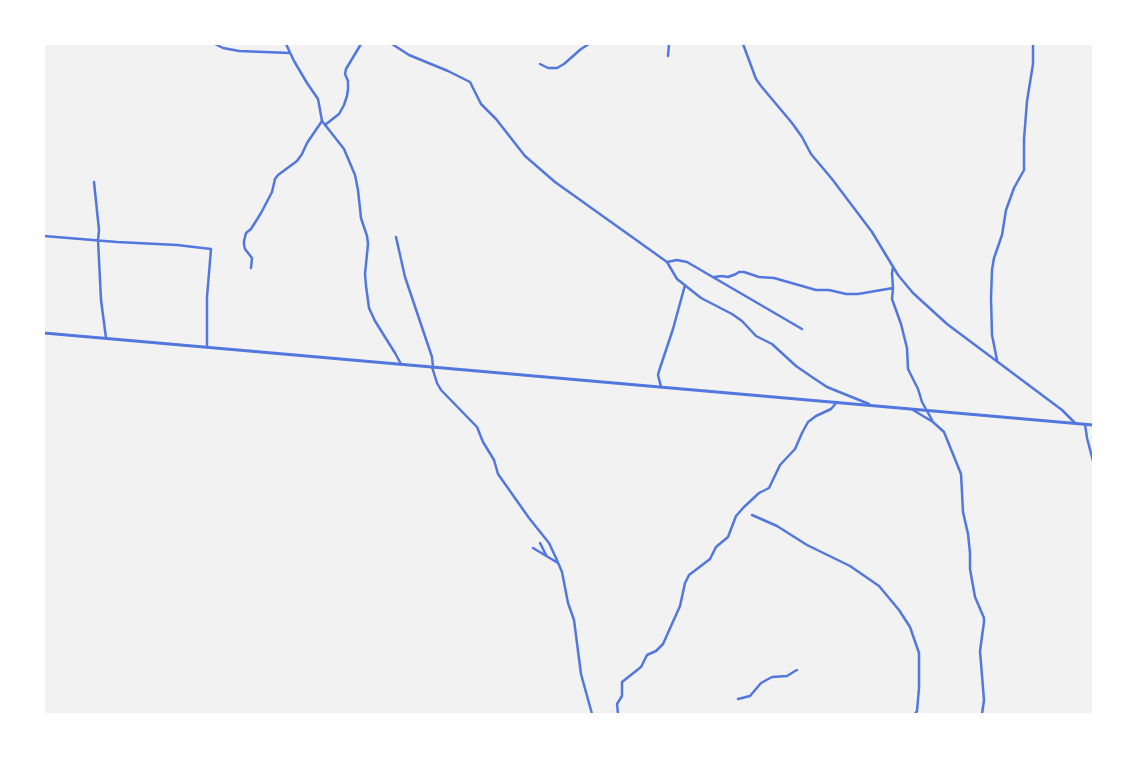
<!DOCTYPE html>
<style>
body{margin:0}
#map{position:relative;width:1137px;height:758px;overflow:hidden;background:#f2f2f2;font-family:Raleway,sans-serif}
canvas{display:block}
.frame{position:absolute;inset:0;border:45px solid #fff;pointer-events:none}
</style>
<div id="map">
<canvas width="1137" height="758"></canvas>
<div class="frame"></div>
</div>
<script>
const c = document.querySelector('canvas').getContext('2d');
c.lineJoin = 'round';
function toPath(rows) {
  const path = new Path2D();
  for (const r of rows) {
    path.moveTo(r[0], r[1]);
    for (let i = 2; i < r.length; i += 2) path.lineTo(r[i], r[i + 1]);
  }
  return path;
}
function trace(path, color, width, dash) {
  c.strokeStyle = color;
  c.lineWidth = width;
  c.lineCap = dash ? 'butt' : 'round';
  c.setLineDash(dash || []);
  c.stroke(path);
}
const minor = toPath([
 [215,44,223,48,239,51,290,53],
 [286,44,294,61,307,83,318,99,322,121,344,149,355,175,358,190,361,218,367,236,368,244,365,274,366,286,369,308,375,321,395,353,401,364],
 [392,44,409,55,448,71,470,82,481,104,496,119,525,156,555,182,667,262,677,279,701,298,732,314,742,321,756,336,772,344,796,366,812,377,827,387,869,404],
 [743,44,756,79,761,86,792,123,802,137,811,154,832,179,872,232,898,275,913,293,947,324,1062,410,1075,423],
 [668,56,669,44],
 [540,64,548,68,557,68,564,64,581,49,589,44],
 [325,125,339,114,344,105,347,96,348,89,348,81,345,74,346,69,361,44],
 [94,182,99,230,98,240,101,300,106,338],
 [44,236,117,242,177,245,211,249,207,297,207,347],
 [396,237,405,277,432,357,433,367],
 [667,262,677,260,687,262,802,329],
 [893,267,892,273,893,288,892,299,901,324,907,348,908,369,918,389,922,402,932,420],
 [251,268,252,258,245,249,244,245,244,241,246,233,251,229,261,213,272,192,275,179,278,175,297,161,302,154,307,143,322,121],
 [714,277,722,276,728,277,736,274,739,272,744,272,759,277,774,278,816,290,829,290,846,294,858,294,893,288],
 [997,360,992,335,991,298,992,270,994,258,1002,235,1006,210,1014,188,1024,170,1024,139,1027,101,1033,64,1033,44],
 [432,367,437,383,441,390,477,427,483,442,494,460,498,474,529,518,549,543,556,558,562,572,568,603,574,620,581,674,592,714],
 [661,387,658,375,659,371,673,329,685,285],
 [913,410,933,422,944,432,961,474,963,512,968,534,970,553,970,569,975,597,984,618,984,622,980,651,984,700,982,714],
 [1085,424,1087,438,1093,461],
 [752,515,777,526,807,545,850,566,879,586,899,610,910,627,919,653,919,688,917,711,915,714],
 [540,543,546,555],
 [533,548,558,563],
 [738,699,750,696,761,683,772,677,787,676,795,671,797,670],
 [618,714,617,704,622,696,622,682,641,667,647,655,656,651,663,644,680,606,685,583,689,575,710,559,716,547,728,537,736,516,744,507,759,493,769,488,780,465,795,449,802,433,808,422,816,416,831,409,837,402]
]);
const tertiary = toPath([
 [44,333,1093,425]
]);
trace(minor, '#5277de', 2.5);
trace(tertiary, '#5277de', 3);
</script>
